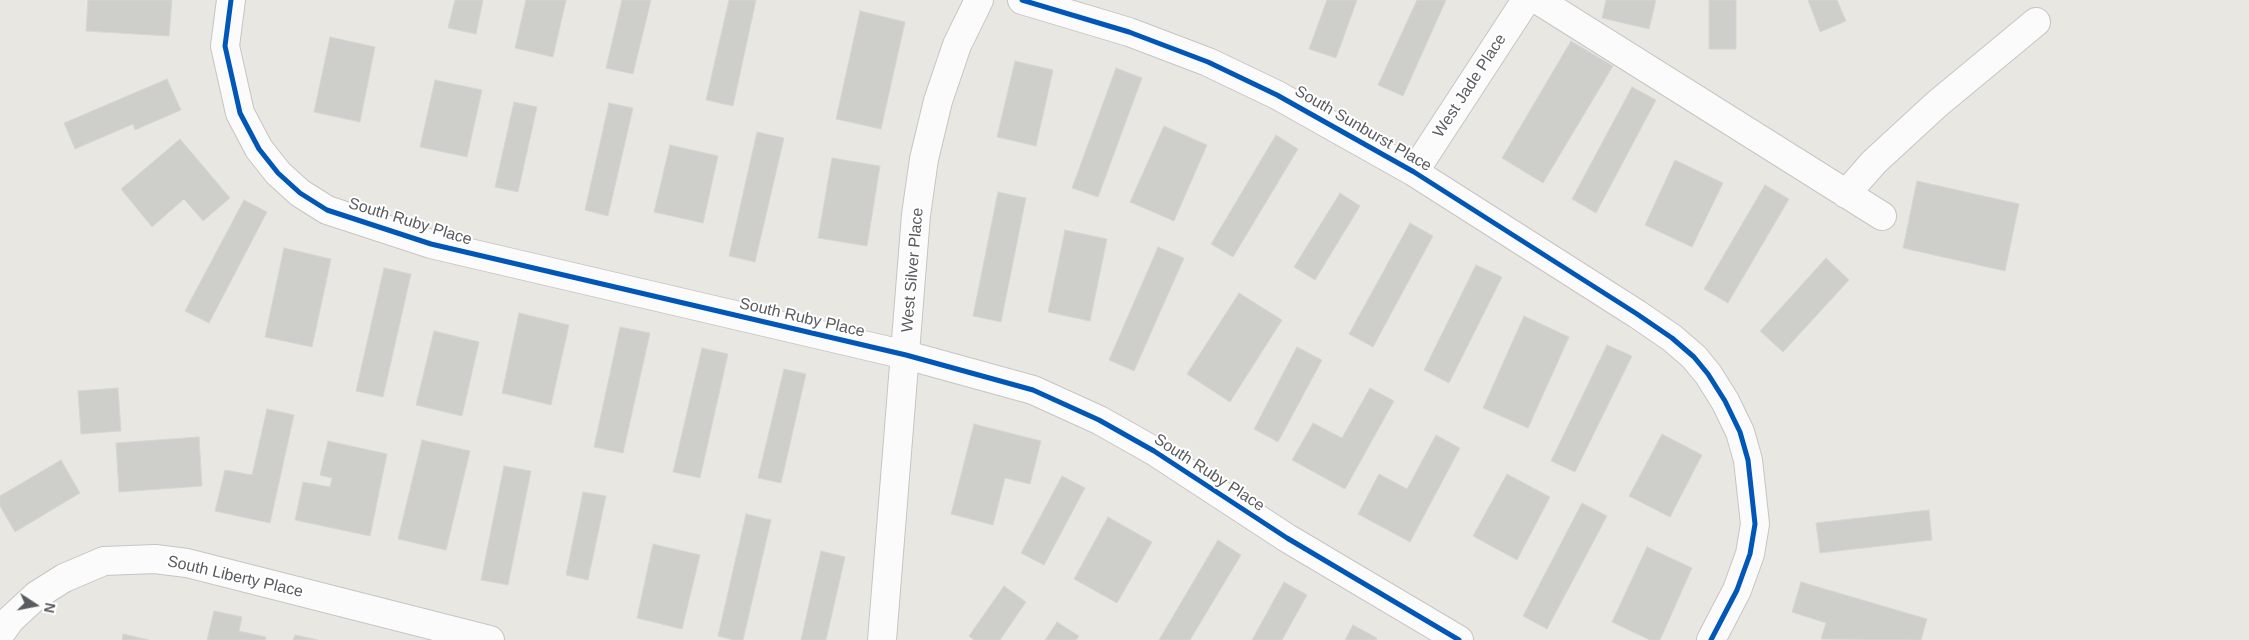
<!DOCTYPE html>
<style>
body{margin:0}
#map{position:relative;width:2249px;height:640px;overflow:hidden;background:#e8e7e2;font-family:Arial,sans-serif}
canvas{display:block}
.north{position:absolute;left:10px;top:580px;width:50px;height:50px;-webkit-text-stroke:4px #fff;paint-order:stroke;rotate:101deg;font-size:14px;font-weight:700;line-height:20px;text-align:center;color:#595b5f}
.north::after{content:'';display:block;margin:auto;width:18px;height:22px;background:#595b5f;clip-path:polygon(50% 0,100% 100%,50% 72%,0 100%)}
</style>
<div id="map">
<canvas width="2249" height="640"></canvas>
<div class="north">N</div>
</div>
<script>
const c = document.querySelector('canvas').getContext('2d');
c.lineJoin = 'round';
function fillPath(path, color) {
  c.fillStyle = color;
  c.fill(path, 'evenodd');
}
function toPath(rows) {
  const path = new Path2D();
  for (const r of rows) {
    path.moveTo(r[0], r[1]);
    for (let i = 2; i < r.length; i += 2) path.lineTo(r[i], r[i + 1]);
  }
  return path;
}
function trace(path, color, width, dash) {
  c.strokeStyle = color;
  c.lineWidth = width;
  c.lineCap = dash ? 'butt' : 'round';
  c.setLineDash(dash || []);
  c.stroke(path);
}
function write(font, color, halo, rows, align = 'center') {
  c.font = font + ' Arial,sans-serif';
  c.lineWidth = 4;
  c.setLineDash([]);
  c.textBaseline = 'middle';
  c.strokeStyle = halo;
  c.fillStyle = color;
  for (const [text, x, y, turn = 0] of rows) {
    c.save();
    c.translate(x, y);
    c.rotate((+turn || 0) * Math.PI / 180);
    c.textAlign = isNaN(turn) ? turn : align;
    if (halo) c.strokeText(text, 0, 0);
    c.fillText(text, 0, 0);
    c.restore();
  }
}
const building = toPath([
 [88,0,172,0,169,36,86,31,88,0],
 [455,0,483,0,476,34,448,28,455,0],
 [526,0,566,0,553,57,515,48,526,0],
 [622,0,651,0,633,74,606,68,622,0],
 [729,0,756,0,733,106,706,100,729,0],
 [1327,0,1357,0,1336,58,1309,49,1327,0],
 [1417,0,1446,0,1403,96,1378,85,1417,0],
 [1606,0,1656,0,1649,29,1602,18,1606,0],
 [1709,0,1736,0,1736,49,1709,49,1709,0],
 [1808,0,1837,0,1846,21,1820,32,1808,0],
 [860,11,905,22,881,129,836,119,860,11],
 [330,37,375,47,360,122,314,112,330,37],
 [1571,41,1613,66,1543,183,1502,158,1571,41],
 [1015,61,1053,70,1036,146,997,137,1015,61],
 [1116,68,1142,78,1098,197,1072,188,1116,68],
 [167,79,181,110,135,130,133,124,75,149,64,123,167,79],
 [435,80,482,90,467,157,420,147,435,80],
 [1632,87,1656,100,1596,213,1572,199,1632,87],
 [514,102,537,107,518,192,495,187,514,102],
 [609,103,633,108,608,216,585,210,609,103],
 [1164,126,1207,145,1174,221,1130,202,1164,126],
 [757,132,784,138,755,262,729,256,757,132],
 [1276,135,1298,149,1233,257,1211,244,1276,135],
 [180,139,230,198,203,221,184,199,152,227,121,189,180,139],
 [670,145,718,156,703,223,654,212,670,145],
 [832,158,880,166,867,246,818,238,832,158],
 [1675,160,1723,183,1692,247,1645,225,1675,160],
 [1917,181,2019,204,2005,271,1903,248,1917,181],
 [1765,185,1789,199,1728,303,1704,289,1765,185],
 [998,192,1026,198,1001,322,973,316,998,192],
 [1340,193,1360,206,1315,280,1294,267,1340,193],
 [244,200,267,212,209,323,185,311,244,200],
 [1410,223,1433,236,1373,347,1349,334,1410,223],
 [1065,230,1107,239,1090,321,1048,312,1065,230],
 [1158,247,1184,258,1134,371,1109,360,1158,247],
 [284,248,331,259,312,347,265,337,284,248],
 [1826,258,1849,280,1783,352,1760,331,1826,258],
 [1476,265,1502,277,1449,383,1424,370,1476,265],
 [384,268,411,274,383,397,356,391,384,268],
 [1239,293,1282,320,1230,402,1187,374,1239,293],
 [519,313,569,325,551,405,502,393,519,313],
 [1524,316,1569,337,1528,428,1483,408,1524,316],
 [620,327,650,333,623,453,594,447,620,327],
 [434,331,479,342,462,416,416,405,434,331],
 [1607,345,1632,356,1575,472,1551,461,1607,345],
 [1297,347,1322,360,1278,442,1254,429,1297,347],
 [702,348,728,354,700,478,673,472,702,348],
 [784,369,806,374,781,483,758,478,784,369],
 [118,388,121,431,81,434,78,391,118,388],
 [1370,388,1394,401,1345,489,1292,460,1313,423,1342,438,1370,388],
 [267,409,294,415,270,523,215,511,225,470,252,475,267,409],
 [974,424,1041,441,1030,484,1005,478,993,525,951,514,974,424],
 [1662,434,1702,455,1670,517,1629,496,1662,434],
 [1436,435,1460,448,1410,542,1358,514,1379,474,1407,489,1436,435],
 [199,437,202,486,119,492,116,443,199,437],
 [422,440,470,451,446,550,398,539,422,440],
 [328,441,387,454,370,536,295,520,303,482,330,487,332,478,320,475,328,441],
 [61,460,80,493,15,532,0,506,0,496,61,460],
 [504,466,531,471,508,585,481,580,504,466],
 [1507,474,1550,497,1517,560,1473,536,1507,474],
 [1062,476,1085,488,1044,565,1021,553,1062,476],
 [583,492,606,496,588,580,566,575,583,492],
 [1582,503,1607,516,1547,629,1523,616,1582,503],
 [1929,510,1932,540,1820,553,1816,523,1929,510],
 [746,514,771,520,743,640,734,640,718,636,746,514],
 [1108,517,1152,542,1117,603,1074,579,1108,517],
 [1218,540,1241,555,1190,640,1159,640,1218,540],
 [653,544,700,555,682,629,637,618,653,544],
 [1647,547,1692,568,1660,640,1650,640,1612,622,1647,547],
 [821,551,845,557,826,640,801,640,821,551],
 [1284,582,1307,595,1282,640,1252,640,1284,582],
 [1801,582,1927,619,1921,640,1821,639,1826,623,1792,612,1801,582],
 [1004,586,1026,602,1000,640,974,640,969,636,1004,586],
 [214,611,242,617,239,631,266,637,265,640,207,640,214,611],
 [1057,622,1079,636,1076,640,1045,640,1057,622],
 [1353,625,1377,638,1376,640,1345,640,1353,625],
 [123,634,149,640,122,640,123,634],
 [295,635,318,640,293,640,295,635]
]);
const minor = toPath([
 [231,0,225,46,240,113,259,149,278,173,300,193,327,210,431,244,906,355,1033,390,1099,420,1154,451,1287,538,1459,640],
 [1022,0,1129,32,1208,62,1277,95,1414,172,1637,314,1672,338,1694,357,1708,374,1725,401,1740,432,1748,460,1755,524,1750,554,1737,590,1711,640],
 [1538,0,1882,216],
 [1414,172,1526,0],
 [1846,194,1874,162,1937,104,2036,22],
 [0,634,11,619,37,595,64,578,104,561,155,559,187,563,490,640],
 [882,640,916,215,924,159,938,101,957,45,979,0]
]);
const cycleway = toPath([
 [231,0,225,46,240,113,259,149,278,173,300,193,327,210,431,244,906,355,1033,390,1099,420,1154,451,1287,538,1459,640],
 [1022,0,1129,32,1208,62,1277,95,1414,172,1637,314,1672,338,1694,357,1708,374,1725,401,1740,432,1748,460,1755,524,1750,554,1737,590,1711,640]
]);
const streetNames = [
 ["West Jade Place",1470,86,-57],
 ["South Sunburst Place",1363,129,30],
 ["South Ruby Place",410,222,17],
 ["West Silver Place",913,270,-85],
 ["South Ruby Place",802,318,13],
 ["South Ruby Place",1209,473,33],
 ["South Liberty Place",235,577,13]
];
fillPath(building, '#cececb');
trace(building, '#d7d6d2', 1);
trace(minor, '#c5c5c4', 30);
trace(minor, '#fcfbfb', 28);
trace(cycleway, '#0057b8', 5);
write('16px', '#595b5f', '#fff', streetNames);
</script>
